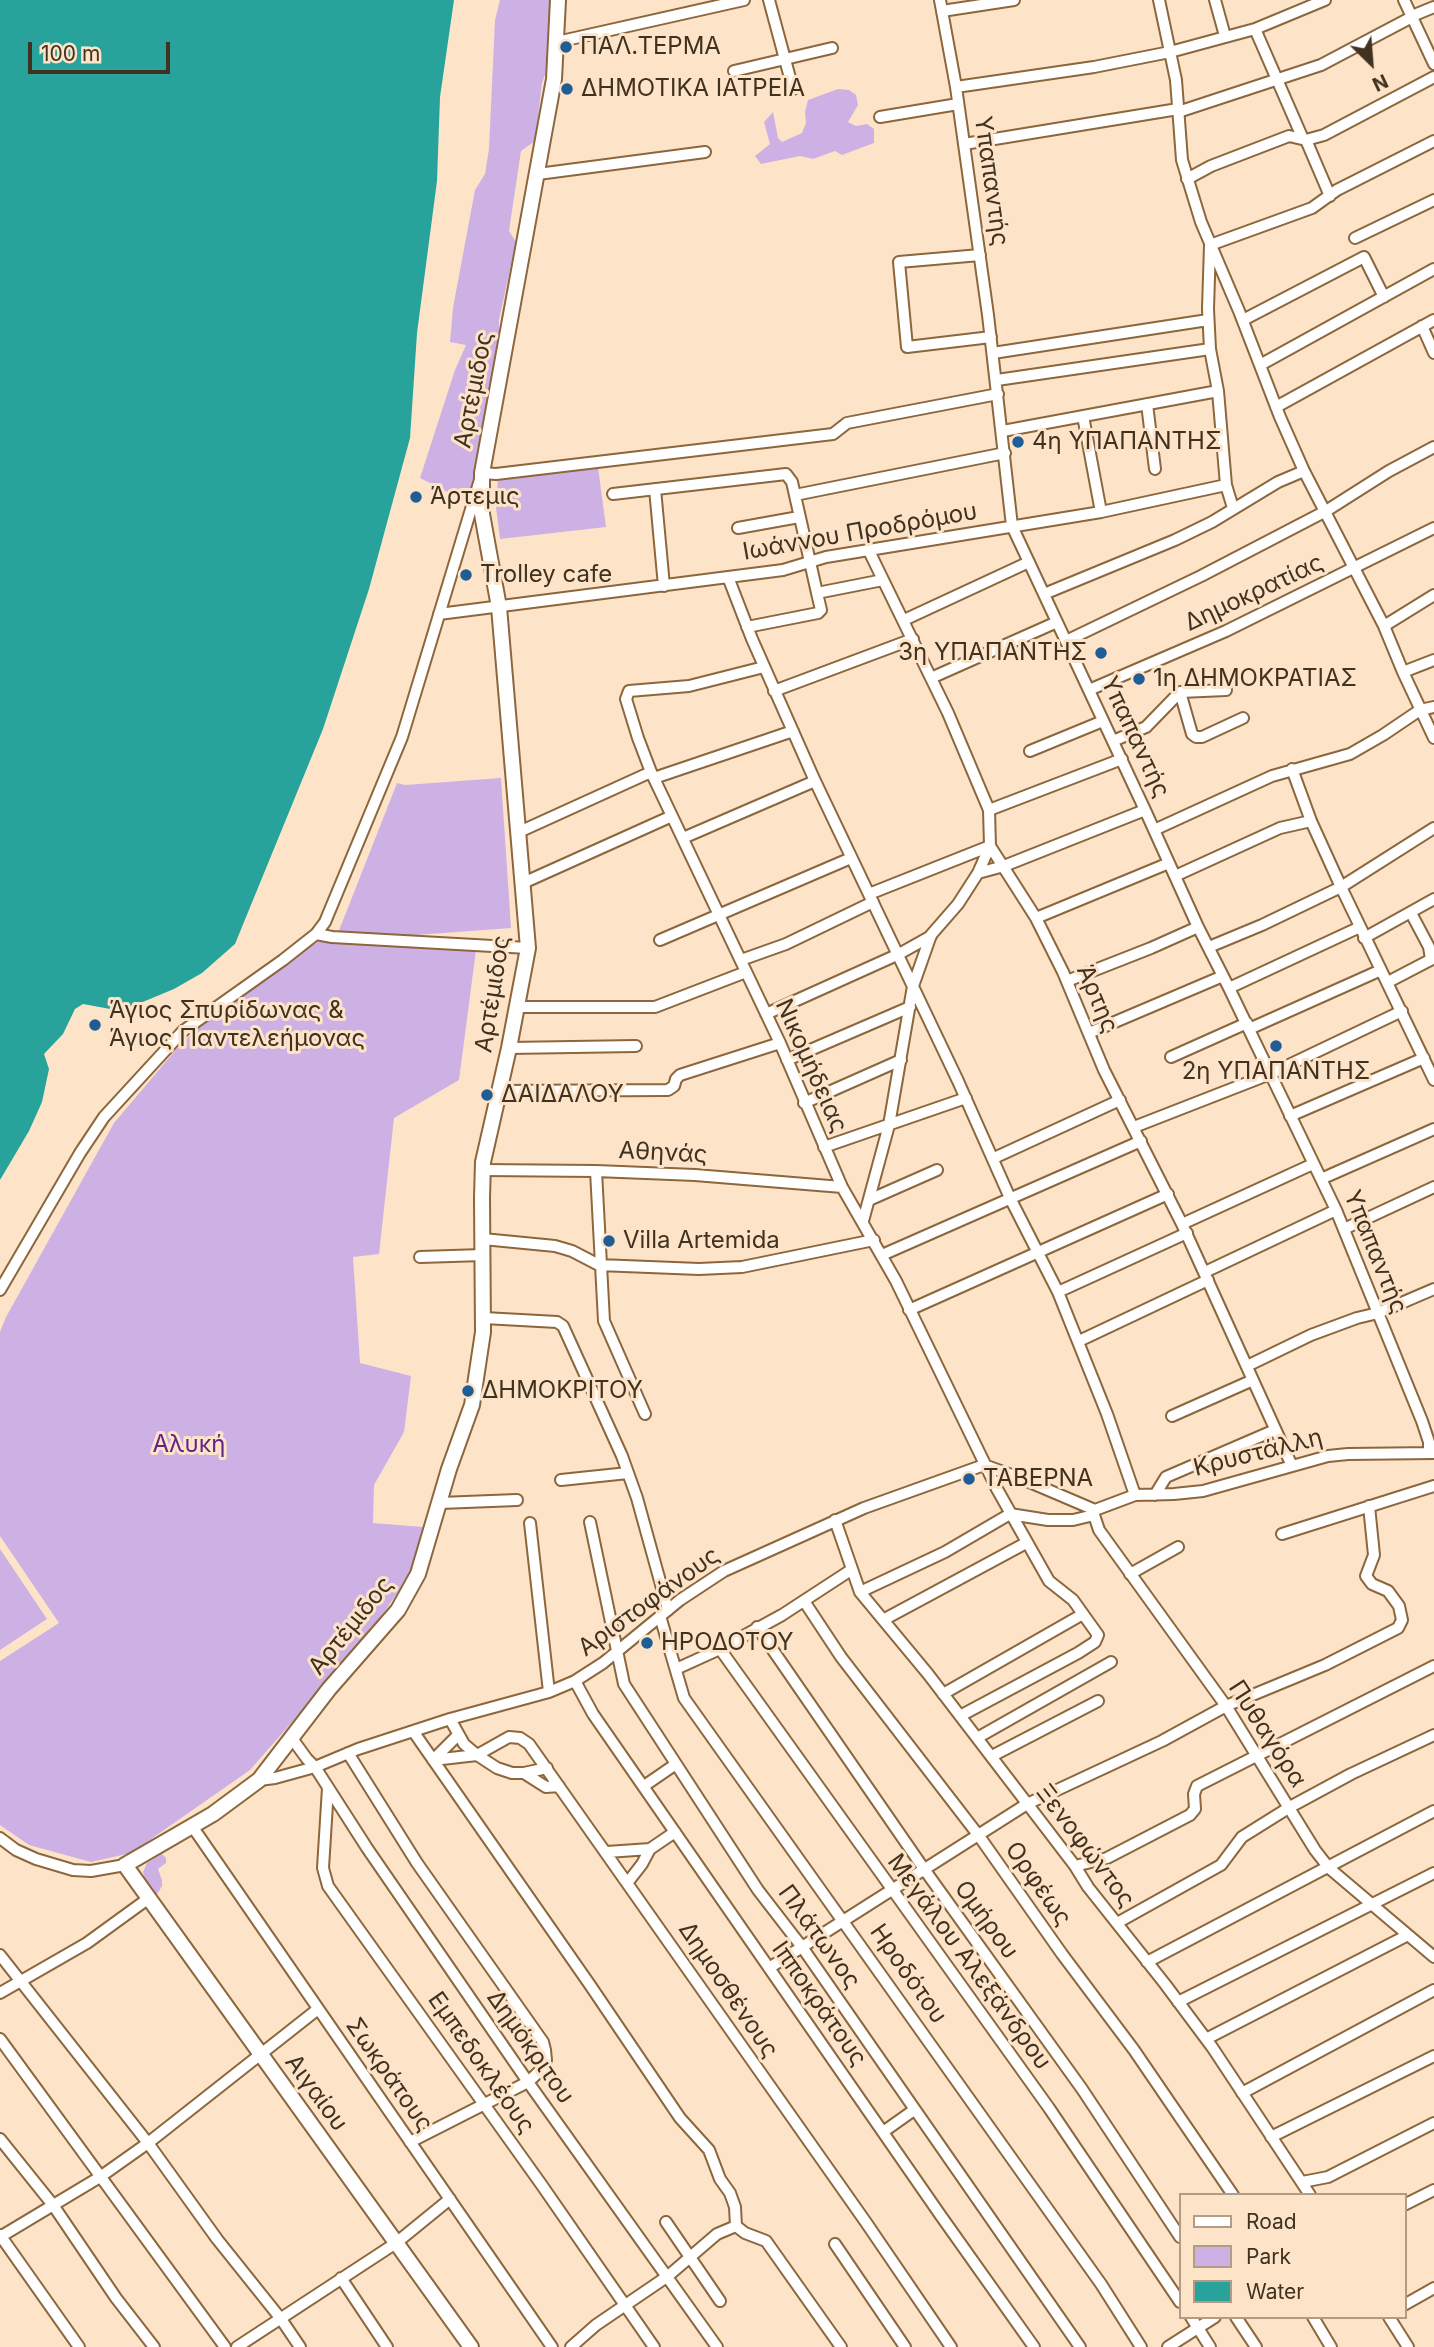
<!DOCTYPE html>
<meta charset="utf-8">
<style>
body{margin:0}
#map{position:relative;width:1434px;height:2347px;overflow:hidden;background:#fde4c9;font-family:Inter,sans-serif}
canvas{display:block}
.legend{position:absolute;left:1179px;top:2193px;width:228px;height:126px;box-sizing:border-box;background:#fde4c9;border:2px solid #b29c85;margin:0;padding:9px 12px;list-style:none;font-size:21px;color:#41311f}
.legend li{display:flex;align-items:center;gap:14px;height:35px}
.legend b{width:35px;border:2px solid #b29c85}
.north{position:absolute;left:1336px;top:28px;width:70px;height:70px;-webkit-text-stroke:5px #fde4c9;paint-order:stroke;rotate:155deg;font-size:19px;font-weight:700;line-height:28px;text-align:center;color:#41311f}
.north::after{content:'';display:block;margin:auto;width:24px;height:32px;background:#41311f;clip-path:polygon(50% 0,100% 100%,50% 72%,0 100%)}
.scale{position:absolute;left:28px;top:42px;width:142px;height:32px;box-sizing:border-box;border:4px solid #41311f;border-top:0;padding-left:9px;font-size:21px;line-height:24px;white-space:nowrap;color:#41311f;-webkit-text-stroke:5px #fde4c9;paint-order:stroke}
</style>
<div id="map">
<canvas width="1434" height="2347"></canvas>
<ul class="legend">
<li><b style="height:9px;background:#fff"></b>Road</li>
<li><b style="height:19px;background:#cdb1e5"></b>Park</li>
<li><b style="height:19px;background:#27a39b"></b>Water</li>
</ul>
<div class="north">N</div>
<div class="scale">100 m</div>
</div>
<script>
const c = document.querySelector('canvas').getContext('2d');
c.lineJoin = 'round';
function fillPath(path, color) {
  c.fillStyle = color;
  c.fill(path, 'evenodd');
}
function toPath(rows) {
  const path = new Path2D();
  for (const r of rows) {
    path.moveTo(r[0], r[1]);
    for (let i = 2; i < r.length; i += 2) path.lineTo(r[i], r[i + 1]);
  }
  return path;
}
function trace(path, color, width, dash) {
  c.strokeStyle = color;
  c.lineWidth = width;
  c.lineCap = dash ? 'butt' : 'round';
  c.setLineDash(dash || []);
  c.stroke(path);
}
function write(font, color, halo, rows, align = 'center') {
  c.font = font + ' Inter,sans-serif';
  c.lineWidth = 6;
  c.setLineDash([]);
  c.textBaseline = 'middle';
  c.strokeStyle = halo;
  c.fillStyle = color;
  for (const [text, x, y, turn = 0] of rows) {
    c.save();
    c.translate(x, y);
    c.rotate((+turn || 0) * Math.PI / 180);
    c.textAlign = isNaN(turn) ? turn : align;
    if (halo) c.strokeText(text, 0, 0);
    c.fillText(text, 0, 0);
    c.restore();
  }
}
const green = toPath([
 [500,0,555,0,555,47,542,83,535,141,521,151,509,231,516,242,499,320,499,347,485,439,467,502,420,478,455,370,466,345,450,342,453,308,475,190,485,174,489,149,495,20],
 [838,89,849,90,856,95,858,105,848,122,856,126,867,124,874,129,874,143,842,155,835,151,813,159,800,156,761,164,755,156,770,144,764,122,773,112,778,138,782,142,802,133,806,123,805,112,808,100],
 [598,467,606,527,500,539,496,507,498,477],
 [501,778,511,928,416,935,366,936,338,933,397,783,405,785],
 [329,941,476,950,459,1080,394,1118,379,1254,353,1257,360,1363,411,1376,404,1432,374,1485,373,1523,423,1527,417,1565,365,1639,250,1770,131,1853,91,1862,29,1845,0,1825,0,1661,59,1623,0,1536,0,1332,6,1317,114,1123,179,1046,198,1028,307,947,318,942],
 [0,1549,47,1619,0,1650],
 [162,1854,166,1858,166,1863,158,1869,162,1880,162,1886,156,1896,146,1882,143,1872,147,1863]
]);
const water = toPath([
 [0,0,454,0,440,97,437,181,417,333,410,438,369,589,323,729,235,944,202,973,174,989,121,1011,83,1004,75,1009,63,1034,44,1054,49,1069,42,1102,29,1131,0,1180]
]);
const minor = toPath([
 [769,0,793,89],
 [940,0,956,87,988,315,1012,526,1145,810,1198,927,1229,988,1336,1210,1422,1421,1429,1442,1429,1453],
 [1159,0,1176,80,1182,160,1201,222,1239,311,1280,417,1304,471,1384,626,1403,672,1434,738],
 [1215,0,1225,36],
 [1404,0,1434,64],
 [942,11,1014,0],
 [1412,16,1434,7],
 [1255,29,1303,139],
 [557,42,744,0],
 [734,71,832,48],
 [956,87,1094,67,1170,52,1255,29,1325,0],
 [1178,112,1321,65,1412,17],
 [880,117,958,104],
 [1306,140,1330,196],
 [964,144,1178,109],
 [538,174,705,152],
 [1187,179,1211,166,1289,136,1306,140,1324,135,1434,77],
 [1355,238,1434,200],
 [980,255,899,262,907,347,991,337],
 [1243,320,1364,257,1384,297],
 [1422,326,1434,353],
 [993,353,1208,320],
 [1260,365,1434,269],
 [997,380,1210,349],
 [1147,404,1155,469],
 [1276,407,1434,320],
 [1083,416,1101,512],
 [1003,431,1218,391],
 [655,489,664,586],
 [613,494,786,474,792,482,817,593],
 [795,495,1005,453],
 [1233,508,1226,485,1218,391,1210,349,1208,309,1210,245,1312,208,1337,190,1434,141],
 [738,528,799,517],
 [869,551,948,713,989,810,990,846,1036,918,1063,972,1104,1070,1182,1224,1292,1466],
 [728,577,752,639,815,781,958,1081,1010,1198,1058,1292,1107,1414,1135,1495],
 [1044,594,1175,540,1212,522,1278,482,1304,471],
 [439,614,783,570,826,557,1101,512,1226,485],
 [904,620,1029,562],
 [1384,626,1434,595],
 [747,627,818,613,821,610,817,593,883,580],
 [1066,641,1201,576,1326,511,1389,471,1434,447],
 [764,667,689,686,629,691,626,699,638,738,651,772,780,1043,842,1187,896,1281,997,1489,1049,1581,1073,1600,1098,1635,1095,1642,1078,1653,960,1716],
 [1403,672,1434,660],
 [931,678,1057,622],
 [1089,690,1226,631,1434,528],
 [774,691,913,639],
 [1180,692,1192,734,1196,737,1202,737,1243,718],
 [1113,741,1146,727,1180,692,1226,690],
 [1030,751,1103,721],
 [1292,769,1311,821,1341,887,1434,1080],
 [654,778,793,731],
 [989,810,1122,759],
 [1154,830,1272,776,1350,754,1383,735,1420,710,1434,707],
 [519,832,651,772],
 [683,838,815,781],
 [978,873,990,846],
 [1175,876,1280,828,1311,821],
 [523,883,672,816],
 [869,894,990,846],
 [1411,913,1429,947,1431,959],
 [1036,918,1169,863],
 [316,934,332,937,528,948],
 [1364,938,1434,899],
 [660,940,851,858],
 [1209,947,1262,925,1341,887,1434,828],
 [741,960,786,944,873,902],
 [1067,981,1151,948,1198,927],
 [1388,982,1434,958],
 [1229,988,1360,927],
 [517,1007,655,1007,746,972],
 [766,1014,899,954,931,936],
 [1249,1029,1381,970],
 [1089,1033,1223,976],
 [509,1048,636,1046],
 [1171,1057,1247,1023],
 [787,1060,910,1007],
 [498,1091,668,1090,674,1086,676,1079,680,1075,780,1043],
 [804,1103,901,1060],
 [1290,1116,1424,1058],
 [1134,1127,1270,1074,1402,1011],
 [824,1147,966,1098],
 [994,1158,1120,1100],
 [482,1170,596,1171,695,1175,842,1187],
 [596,1171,604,1321,645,1414],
 [1321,1179,1434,1129],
 [869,1200,937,1170],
 [863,1221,889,1125,913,986,931,935,958,904,978,873,1004,866,1145,810],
 [1182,1224,1313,1164],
 [1344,1229,1434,1187],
 [483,1239,555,1246,572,1251,599,1265,699,1269,742,1267,874,1240],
 [882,1255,1141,1141],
 [420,1257,483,1255],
 [1205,1272,1336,1210],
 [0,1290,80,1153,104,1117,183,1031,283,960,316,934,325,922,402,737,482,473,496,474,833,434,847,423,998,394],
 [1058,1292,1187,1233],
 [909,1310,1168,1194],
 [484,1318,557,1322,563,1326,622,1456,637,1498,668,1610],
 [1079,1341,1208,1280],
 [1247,1366,1311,1335,1357,1318,1378,1313,1434,1289],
 [1172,1416,1253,1380],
 [561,1480,628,1473],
 [1155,1495,1166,1477,1275,1430],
 [440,1503,517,1500],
 [1095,1510,1094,1515,1099,1530,1226,1706,1315,1850,1329,1868,1434,1957],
 [1095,1510,1135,1495,1174,1494,1203,1491,1328,1456,1348,1454,1434,1453],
 [835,1520,860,1592,928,1674,1075,1866,1088,1887,1165,1984,1212,2047,1310,2195],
 [590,1522,624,1684,758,1890,802,1947,1080,2347],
 [530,1523,549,1692],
 [1282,1534,1434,1486],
 [1130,1574,1178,1547],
 [860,1592,945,1552,1010,1514,1048,1520,1073,1520,1094,1515],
 [804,1601,841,1657,979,1836,1062,1954,1134,2050,1233,2195],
 [660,1616,684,1698,1101,2284,1141,2347],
 [883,1620,1026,1543],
 [757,1627,924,1869,1082,2089,1180,2237],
 [720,1649,1049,2108,1180,2302],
 [676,1669,720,1649,782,1615,851,1570],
 [575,1681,593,1714,941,2216,1034,2347],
 [943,1694,1083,1614],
 [450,1719,464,1744,477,1755,509,1737,520,1738,529,1744,865,2221,951,2347],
 [413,1731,590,1985,680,2118,709,2150,720,2179,730,2193,735,2207,736,2226],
 [291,1737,307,1759,315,1767,367,1848,528,2082,717,2347],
 [977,1738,1111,1662],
 [348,1753,417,1863,543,2042,545,2050,546,2060,542,2069,528,2082,410,2142],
 [992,1756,1098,1701],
 [433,1760,477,1755,497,1768,512,1773,524,1773,547,1768],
 [433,1760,458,1735],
 [524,1773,546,1787,559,1786],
 [259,1780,275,1778,315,1767,358,1749,450,1719,549,1692,575,1681,603,1663,680,1600,724,1571,864,1508,984,1465,1020,1478,1095,1510],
 [644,1786,676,1764],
 [328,1788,323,1868,328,1886,541,2184,654,2347],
 [192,1826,552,2347],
 [0,1838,16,1850,36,1859,73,1870,91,1871,125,1865],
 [607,1852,650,1849,675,1832],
 [1075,1866,1107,1858,1190,1815,1195,1809,1194,1794,1197,1786,1434,1666],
 [628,1882,642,1864,650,1849],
 [1117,1923,1221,1865,1242,1837,1290,1807,1351,1774,1434,1735],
 [0,1955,148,2143,217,2239,281,2319,300,2347],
 [1147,1962,1434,1811],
 [769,1968,1027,1804,1162,1741,1226,1706,1325,1665,1398,1628,1402,1620,1399,1606,1388,1591,1372,1584,1366,1576,1374,1555,1369,1506],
 [0,1993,87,1943,149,1898],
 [1178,2002,1434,1873],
 [0,2039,225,2347],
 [1206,2039,1406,1936],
 [1242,2093,1434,1990],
 [883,2132,914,2110],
 [1271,2137,1434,2056],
 [0,2139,53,2205,116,2298,154,2347],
 [1302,2182,1328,2177,1434,2123],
 [1404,2205,1434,2190],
 [666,2222,720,2301],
 [0,2235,79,2347],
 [0,2237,100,2177,148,2143,318,2009],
 [835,2244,905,2347],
 [341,2278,387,2347],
 [1404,2305,1434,2288],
 [1191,2317,1210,2347],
 [1236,2317,1256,2347],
 [1313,2317,1331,2347],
 [1389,2317,1408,2347],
 [237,2347,396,2243,450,2199],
 [571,2347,596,2325,668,2276,717,2234,736,2226,745,2233,766,2241,841,2347],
 [1168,2347,1215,2317]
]);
const major = toPath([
 [471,2347,125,1865,213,1814,259,1780,329,1689,398,1610,418,1574,449,1469,472,1405,483,1332,482,1198,483,1162,509,1048,528,948,499,607,482,514,482,473,554,79,558,0]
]);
const markers = [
 [566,47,7,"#1f5d94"],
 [567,89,7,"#1f5d94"],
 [1018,442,7,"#1f5d94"],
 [416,497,7,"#1f5d94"],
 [466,575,7,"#1f5d94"],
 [1101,653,7,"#1f5d94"],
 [1139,679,7,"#1f5d94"],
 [95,1025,7,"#1f5d94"],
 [1276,1046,7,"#1f5d94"],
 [487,1095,7,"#1f5d94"],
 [609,1241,7,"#1f5d94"],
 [468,1391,7,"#1f5d94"],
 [969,1479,7,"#1f5d94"],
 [647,1643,7,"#1f5d94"]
];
const poiNames = [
 ["ΠΑΛ.ΤΕΡΜΑ",580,47],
 ["ΔΗΜΟΤΙΚΑ ΙΑΤΡΕΙΑ",581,89],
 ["4η ΥΠΑΠΑΝΤΗΣ",1032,442],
 ["Άρτεμις",430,497],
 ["Trolley cafe",480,575],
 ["3η ΥΠΑΠΑΝΤΗΣ",1087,653,"right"],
 ["1η ΔΗΜΟΚΡΑΤΙΑΣ",1153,679],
 ["Άγιος Σπυρίδωνας &",109,1011],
 ["Άγιος Παντελεήμονας",109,1039],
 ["2η ΥΠΑΠΑΝΤΗΣ",1276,1072,"center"],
 ["ΔΑΙΔΑΛΟΥ",501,1095],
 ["Villa Artemida",623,1241],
 ["ΔΗΜΟΚΡΙΤΟΥ",482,1391],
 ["ΤΑΒΕΡΝΑ",983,1479],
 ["ΗΡΟΔΟΤΟΥ",661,1643]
];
const streetNames = [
 ["Υπαπαντής",991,181,82],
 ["Αρτέμιδος",474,390,-79],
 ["Ιωάννου Προδρόμου",860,532,-10],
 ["Δημοκρατίας",1254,593,-25],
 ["Υπαπαντής",1135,737,65],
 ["Αρτέμιδος",493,994,-81],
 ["Άρτης",1097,999,67],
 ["Νικομήδειας",811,1066,66],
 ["Αθηνάς",663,1153,3],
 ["Υπαπαντής",1375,1252,68],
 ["Κρυστάλλη",1258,1453,-14],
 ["Αριστοφάνους",649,1602,-36],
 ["Αρτέμιδος",351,1626,-51],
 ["Πυθαγόρα",1267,1734,57],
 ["Ξενοφώντος",1085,1846,53],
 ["Ορφέως",1038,1884,55],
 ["Ομήρου",986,1920,54],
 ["Πλάτωνος",819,1937,54],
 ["Μεγάλου Αλεξάνδρου",969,1962,54],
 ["Ηροδότου",908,1974,55],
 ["Δημοσθένους",728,1990,56],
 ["Ιπποκράτους",819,2004,55],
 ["Δημόκριτου",530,2047,55],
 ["Εμπεδοκλέους",481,2063,55],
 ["Σωκράτους",389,2075,55],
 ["Αιγαίου",316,2093,54]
];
const parkNames = [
 ["Αλυκή",189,1445]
];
fillPath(green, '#cdb1e5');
fillPath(water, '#27a39b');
trace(minor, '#8c663c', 14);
trace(major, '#8c663c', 18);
trace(minor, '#fff', 10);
trace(major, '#fff', 14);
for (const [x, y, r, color] of markers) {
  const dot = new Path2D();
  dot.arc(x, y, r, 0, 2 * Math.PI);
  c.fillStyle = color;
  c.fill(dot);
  trace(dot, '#fde4c9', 2.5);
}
write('24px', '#41311f', '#fde4c9', poiNames, 'left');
write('24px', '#41311f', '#fde4c9', streetNames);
write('24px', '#612588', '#fde4c9', parkNames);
</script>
